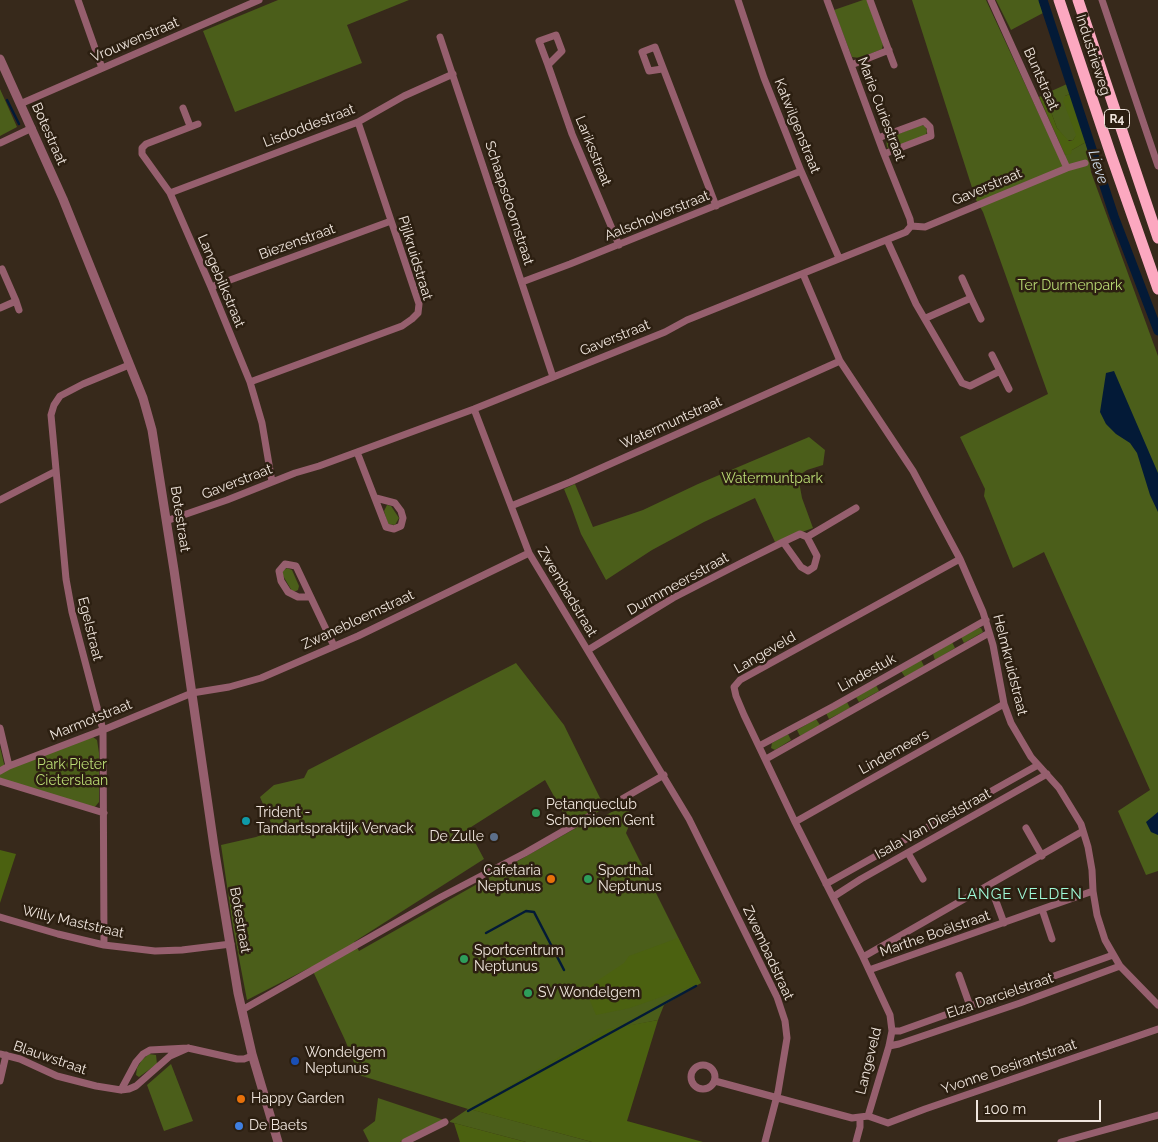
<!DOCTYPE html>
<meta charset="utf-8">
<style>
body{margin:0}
#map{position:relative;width:1158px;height:1142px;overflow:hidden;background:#37291b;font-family:Raleway,sans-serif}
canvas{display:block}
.scale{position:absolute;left:976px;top:1100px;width:125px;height:22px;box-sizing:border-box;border:2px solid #f0e6de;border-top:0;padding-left:6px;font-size:15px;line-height:18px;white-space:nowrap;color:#f0e6de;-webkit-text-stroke:4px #2c1f11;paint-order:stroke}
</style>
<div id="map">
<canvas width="1158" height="1142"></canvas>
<div class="scale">100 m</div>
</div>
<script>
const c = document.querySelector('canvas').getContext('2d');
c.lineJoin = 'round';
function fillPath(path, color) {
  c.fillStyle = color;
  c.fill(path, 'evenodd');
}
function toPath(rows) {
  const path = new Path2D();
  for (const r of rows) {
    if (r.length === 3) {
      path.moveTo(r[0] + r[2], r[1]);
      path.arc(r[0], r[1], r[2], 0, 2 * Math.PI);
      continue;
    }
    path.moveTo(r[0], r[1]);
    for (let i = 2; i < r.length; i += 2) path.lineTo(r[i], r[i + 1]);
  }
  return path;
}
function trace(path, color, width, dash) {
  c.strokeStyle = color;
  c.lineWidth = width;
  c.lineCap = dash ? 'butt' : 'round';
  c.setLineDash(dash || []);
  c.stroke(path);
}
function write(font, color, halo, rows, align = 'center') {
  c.font = font + ' Raleway,sans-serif';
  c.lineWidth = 5;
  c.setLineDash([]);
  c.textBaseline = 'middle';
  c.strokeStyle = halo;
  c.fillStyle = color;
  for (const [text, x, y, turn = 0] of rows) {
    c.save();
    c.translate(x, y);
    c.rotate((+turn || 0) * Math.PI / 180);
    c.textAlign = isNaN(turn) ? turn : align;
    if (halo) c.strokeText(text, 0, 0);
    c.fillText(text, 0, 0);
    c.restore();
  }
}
const green = toPath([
 [278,0,409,0,347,25,362,63,235,112,203,31],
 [863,0,867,0,883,44,882,49,860,58,852,57,834,10],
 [912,0,986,0,1058,155,1065,155,1072,150,1086,142,1091,172,1158,356,1158,871,1146,875,1118,811,1150,790,1044,552,1013,568,984,496,985,489,960,437,1048,394,983,212,976,200],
 [996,0,1039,0,1043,13,1011,30],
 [1067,84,1070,94,1065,96,1076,131,1076,136,1073,140,1067,140,1057,128,1047,101,1047,93],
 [0,89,17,127,0,136],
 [921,125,925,126,927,131,926,135,889,149,887,147,886,139],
 [809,437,825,450,823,465,807,470,798,476,802,498,813,528,775,542,755,498,704,522,652,550,606,580,581,534,571,506,564,489,575,484,593,527,643,510,698,484],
 [387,505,391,506,399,518,395,525,388,524,384,511],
 [287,568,292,570,299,586,298,590,296,591,292,591,282,574,283,571],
 [979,628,981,628,983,632,964,643,961,637],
 [952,642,955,648,935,660,933,654],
 [921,660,924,666,905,677,901,671],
 [516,663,564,725,601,800,603,809,571,827,545,780,468,829,484,859,354,942,359,951,583,824,590,824,626,804,632,818,626,833,701,983,664,1005,658,1020,608,1030,470,1109,592,1142,526,1142,450,1122,450,1121,468,1109,359,1075,345,1040,311,967,247,1000,233,927,221,845,256,837,274,830,260,797,274,785,304,778,308,770],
 [876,685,879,691,859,702,856,697],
 [847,702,850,708,829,719,826,713],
 [816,719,820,725,800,736,797,730],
 [788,734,791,740,775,750,771,748,772,743],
 [93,737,97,740,99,753,99,802,94,808,0,780,0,747,5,768],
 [149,1054,156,1055,157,1064,139,1077,136,1075,137,1068,142,1060],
 [171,1064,193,1121,164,1131,147,1085],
 [378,1098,444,1120,400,1142,369,1142,363,1130,375,1121]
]);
const forest = toPath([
 [1047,93,1047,101,1057,128,1069,141,1073,140,1076,135,1063,101,1065,96,1070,94,1086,142,1072,150,1071,154,1065,155,1039,97],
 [0,850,16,854,0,903],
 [678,938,701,983,630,1008,596,1015,585,989,624,963,629,956],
 [658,1020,627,1121,703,1142,592,1142,469,1109,608,1029],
 [454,1123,526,1142,460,1142]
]);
const water = toPath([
 [1114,371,1158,473,1158,512,1150,495,1137,453,1130,443,1116,434,1106,424,1100,412,1106,373],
 [1158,812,1158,835,1151,832,1146,822]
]);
const stream = toPath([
 [7,100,19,124],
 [486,933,526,911,534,912,564,970],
 [468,1111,696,986]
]);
const canal = toPath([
 [1043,0,1114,216,1158,331]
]);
const minor = toPath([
 [78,0,102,68],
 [738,0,764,78,801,171,839,258],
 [827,0,884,154,910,219,911,226],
 [870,0,894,65],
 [991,0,1067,168],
 [1102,0,1158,166],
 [440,37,553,377],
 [548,65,539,41,556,35,562,51,548,65,572,134,619,245],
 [851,65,889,50],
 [662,69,649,71,642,52,655,47,716,206],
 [20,104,259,0],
 [183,108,190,126],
 [198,124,146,144,142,148,142,154,170,193,211,287,250,382,262,423,272,482],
 [878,138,924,121,930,127,931,136,884,154],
 [0,143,32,128],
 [170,193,358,122,404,96,453,74],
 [911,226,925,227,1067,168,1085,163],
 [887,240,916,304,962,383,970,386,1000,371,1009,389],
 [803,274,840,361,913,471,960,559,983,612,993,645,1004,704,1011,723,1031,757,1059,788,1081,824,1088,847,1092,870,1093,891,1097,915,1105,940,1120,966,1158,1005],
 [962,278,971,298],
 [522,282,570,264,801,171],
 [211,287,391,221],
 [16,301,19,310],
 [0,308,16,301,2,269],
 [926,318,971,298,981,319],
 [992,355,1000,371],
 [250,382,402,326,412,319,418,313,419,304,358,122],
 [474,409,529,553,689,819,777,997,785,1021,787,1038,778,1092,765,1142],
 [357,452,386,527,394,529,401,526,403,518,401,511,395,503,376,498],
 [0,500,56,471],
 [511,506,570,482,840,361],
 [166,521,227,500,295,473,319,466,474,409,665,332,687,320,906,232,911,226],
 [807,537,856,508],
 [310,597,298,597,288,592,281,581,279,571,285,564,296,566,334,646],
 [588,650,673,598,741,563,783,542,800,534,807,537,817,556,814,567,808,571,801,567,783,542],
 [0,728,9,766],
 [759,746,834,706,986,620],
 [766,759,989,633],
 [0,771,9,766,103,730,192,693,229,687,261,678,358,636,529,553],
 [0,781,104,813],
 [622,799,664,775],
 [795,822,1004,704],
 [1026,828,1042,856],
 [908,853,923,879],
 [826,884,1038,765],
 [990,885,1004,923],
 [833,897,861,879,1047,774],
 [1042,909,1052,939],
 [0,917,58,934,104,945,155,951,182,950,231,944],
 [104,945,103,730,72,612,66,579,51,415,54,405,60,396,83,384,129,365],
 [863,957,1083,831],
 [869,970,1093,891],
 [959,975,970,1006],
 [242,1010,441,897,525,853,593,814],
 [892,1031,900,1031,1113,955],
 [889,1046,899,1044,1020,1003,1120,966],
 [0,1054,20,1059,57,1076,96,1086,121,1090,129,1089,136,1086,170,1056,188,1048],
 [703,1077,12],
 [0,1081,6,1055],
 [715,1081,852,1118,868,1116],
 [121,1090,136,1062,143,1054,150,1050,188,1048,237,1059,244,1059,252,1056],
 [868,1116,889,1046,892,1031,890,1015,863,957,795,822,744,715,736,696,734,687,740,680,960,559],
 [868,1116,888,1123,925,1109,1158,1029],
 [405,1142,445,1122],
 [856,1142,860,1127,860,1118],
 [1061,1142,1158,1115]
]);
const tertiary = toPath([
 [0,59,63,199,143,398,152,430,174,570,215,853,238,993,252,1054,278,1142]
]);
const trunk = toPath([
 [1059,0,1111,155,1158,289],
 [1078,0,1158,238]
]);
const markers = [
 [536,813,5,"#2e9e5b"],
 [246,821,5,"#0f9aa8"],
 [494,837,5,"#5c6f8a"],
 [551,879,5,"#e8710a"],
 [588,879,5,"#2e9e5b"],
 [464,959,5,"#2e9e5b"],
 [528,993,5,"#2e9e5b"],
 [295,1061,5,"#1a4fb4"],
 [241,1099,5,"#e8710a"],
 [239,1126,5,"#3f7fe0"]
];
const shields = [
 [1117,119,25]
];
const shieldNames = [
 ["R4",1117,119]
];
const streetNames = [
 ["Vrouwenstraat",135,40,-23],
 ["Industrieweg",1093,55,72],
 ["Buntstraat",1041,79,66],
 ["Marie Curiestraat",881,109,69],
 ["Lisdoddestraat",309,126,-21],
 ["Katwilgenstraat",797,126,68],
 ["Botestraat",49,134,66],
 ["Lariksstraat",593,151,68],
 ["Gaverstraat",987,187,-23],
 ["Schaapsdoornstraat",509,203,72],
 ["Aalscholverstraat",657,216,-22],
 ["Biezenstraat",297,242,-20],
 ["Pijlkruidstraat",415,258,73],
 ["Langebilkstraat",221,281,67],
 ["Gaverstraat",615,338,-22],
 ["Watermuntstraat",671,423,-24],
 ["Gaverstraat",237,482,-21],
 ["Botestraat",180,519,81],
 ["Durmmeersstraat",678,584,-29],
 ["Zwembadstraat",567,592,59],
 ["Zwanebloemstraat",358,620,-25],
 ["Egelstraat",90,629,76],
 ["Langeveld",765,653,-30],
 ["Helmkruidstraat",1010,665,76],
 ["Lindestuk",867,673,-29],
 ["Marmotstraat",91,720,-22],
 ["Lindemeers",894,752,-29],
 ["Isala Van Dieststraat",933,824,-29],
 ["Botestraat",240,920,80],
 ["Willy Maststraat",73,922,13],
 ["Marthe Boëlstraat",935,934,-19],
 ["Zwembadstraat",768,953,65],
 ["Elza Darcielstraat",1000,996,-19],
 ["Blauwstraat",50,1058,19],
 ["Langeveld",869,1061,-76],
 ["Yvonne Desirantstraat",1009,1067,-19]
];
const parkNames = [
 ["Ter Durmenpark",1070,286],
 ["Watermuntpark",772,479],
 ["Park Pieter",72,765],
 ["Cieterslaan",72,781]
];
const poiNames = [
 ["Petanqueclub",546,805],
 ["Schorpioen Gent",546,821],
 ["Trident -",256,813],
 ["Tandartspraktijk Vervack",256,829],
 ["De Zulle",484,837,"right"],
 ["Cafetaria",541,871,"right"],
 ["Neptunus",541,887,"right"],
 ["Sporthal",598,871],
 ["Neptunus",598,887],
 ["Sportcentrum",474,951],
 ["Neptunus",474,967],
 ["SV Wondelgem",538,993],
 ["Wondelgem",305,1053],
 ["Neptunus",305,1069],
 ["Happy Garden",251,1099],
 ["De Baets",249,1126]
];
const waterNames = [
 ["Lieve",1098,167,72]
];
const neighbourhoodNames = [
 ["LANGE VELDEN",1020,894]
];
fillPath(green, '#4b5e1a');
fillPath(forest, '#4b6110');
fillPath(water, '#031a37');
trace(stream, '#031a37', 2.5);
trace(canal, '#031a37', 9);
trace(minor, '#965f6e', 7);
trace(tertiary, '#965f6e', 9);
trace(trunk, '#fca8c0', 11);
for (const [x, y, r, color] of markers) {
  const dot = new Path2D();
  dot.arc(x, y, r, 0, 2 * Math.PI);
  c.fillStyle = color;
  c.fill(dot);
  trace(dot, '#2c1f11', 2);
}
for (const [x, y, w] of shields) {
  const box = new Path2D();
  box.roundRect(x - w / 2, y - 9.5, w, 19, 4);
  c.fillStyle = '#2c1f11';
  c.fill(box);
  trace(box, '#f0e6de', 1);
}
write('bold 12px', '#f0e6de', null, shieldNames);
write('14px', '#f0e6de', '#2c1f11', streetNames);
write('14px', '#badb74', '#2c1f11', parkNames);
write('14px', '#f0e6de', '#2c1f11', poiNames, 'left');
write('italic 15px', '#d0dded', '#2c1f11', waterNames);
c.letterSpacing = '1px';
write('15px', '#9ffad8', '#2c1f11', neighbourhoodNames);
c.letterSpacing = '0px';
</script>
